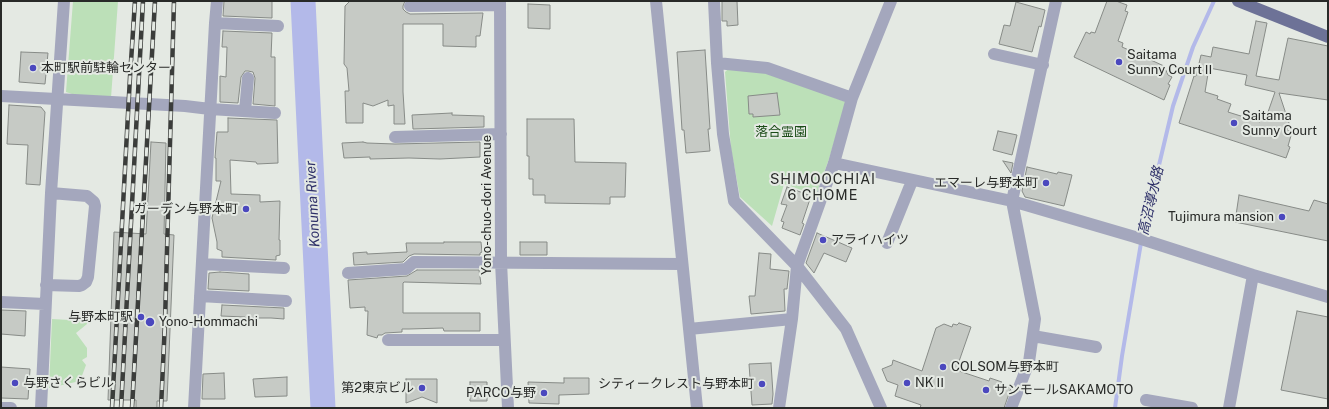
<!DOCTYPE html>
<meta charset="utf-8">
<style>
body{margin:0}
#map{position:relative;width:1329px;height:409px;overflow:hidden;background:#e4e9e3;font-family:"Public Sans",sans-serif}
canvas{display:block}
.frame{position:absolute;inset:0;border:2px solid #282a28;pointer-events:none}
</style>
<div id="map">
<canvas width="1329" height="409"></canvas>
<div class="frame"></div>
</div>
<script>
const c = document.querySelector('canvas').getContext('2d');
c.lineJoin = 'round';
function fillPath(path, color) {
  c.fillStyle = color;
  c.fill(path, 'evenodd');
}
function toPath(rows) {
  const path = new Path2D();
  for (const r of rows) {
    path.moveTo(r[0], r[1]);
    for (let i = 2; i < r.length; i += 2) path.lineTo(r[i], r[i + 1]);
  }
  return path;
}
function trace(path, color, width, dash) {
  c.strokeStyle = color;
  c.lineWidth = width;
  c.lineCap = dash ? 'butt' : 'round';
  c.setLineDash(dash || []);
  c.stroke(path);
}
function write(font, color, halo, rows, align = 'center') {
  c.font = font + ' "Public Sans","Noto Sans JP",sans-serif';
  c.lineWidth = 4;
  c.setLineDash([]);
  c.textBaseline = 'middle';
  c.strokeStyle = halo;
  c.fillStyle = color;
  for (const [text, x, y, turn = 0] of rows) {
    c.save();
    c.translate(x, y);
    c.rotate((+turn || 0) * Math.PI / 180);
    c.textAlign = isNaN(turn) ? turn : align;
    if (halo) c.strokeText(text, 0, 0);
    c.fillText(text, 0, 0);
    c.restore();
  }
}
const green = toPath([
 [73,1,118,1,111,98,78,96,66,92],
 [728,69,766,72,846,102,829,159,816,195,784,184,772,226,740,197,731,149,725,72],
 [52,319,87,321,87,324,76,333,87,348,87,357,82,360,86,365,80,381,49,388]
]);
const stream = toPath([
 [1115,408,1122,356,1142,237,1173,106,1193,47,1214,1]
]);
const river = toPath([
 [303,1,323,408]
]);
const building = toPath([
 [224,1,272,1,272,18,223,16,224,1],
 [350,1,405,1,403,6,403,9,406,12,410,14,483,13,480,36,476,36,476,47,443,46,443,24,403,24,403,92,405,124,394,124,394,105,388,106,388,100,373,106,363,103,363,123,346,123,345,91,349,91,347,68,344,64,345,6,350,1],
 [722,1,737,1,738,25,727,26,727,21,722,21,722,1],
 [1107,1,1116,1,1127,5,1125,11,1128,12,1118,41,1123,43,1122,47,1164,66,1168,75,1172,77,1168,84,1170,85,1164,100,1074,57,1086,32,1090,34,1091,32,1095,33,1107,1],
 [1016,2,1045,10,1041,27,1039,26,1032,52,999,44,1004,25,1010,26,1016,2],
 [528,4,550,5,550,29,528,28,528,4],
 [1256,21,1267,23,1256,76,1279,80,1288,38,1328,46,1328,100,1279,93,1289,123,1287,130,1292,132,1288,146,1290,147,1286,158,1179,123,1194,76,1196,76,1201,55,1211,57,1213,47,1249,54,1256,21],
 [1209,68,1247,75,1245,85,1275,92,1267,115,1263,113,1260,122,1228,112,1231,104,1217,99,1218,96,1205,92,1209,68],
 [223,31,272,33,271,57,275,57,275,106,253,104,255,78,253,72,248,71,245,71,241,77,238,103,220,102,220,76,226,77,227,47,222,47,223,31],
 [705,50,710,129,708,129,710,151,686,153,684,130,682,130,677,52,705,50],
 [21,52,48,53,45,84,19,82,21,52],
 [777,93,780,115,753,117,753,114,749,114,748,96,777,93],
 [9,105,41,107,45,112,40,185,26,184,28,145,7,144,9,105],
 [452,113,452,115,484,116,484,127,413,129,412,115,452,113],
 [228,118,277,120,278,163,257,164,256,162,230,160,231,194,260,195,260,202,280,201,279,240,280,240,280,255,276,256,276,260,222,257,222,251,217,249,217,242,212,218,221,181,216,181,216,158,215,158,217,132,228,132,228,118],
 [527,119,574,119,575,162,626,163,625,197,610,197,610,204,545,203,545,195,533,195,533,179,529,179,529,156,527,156,527,119],
 [998,131,1017,135,1012,155,993,150,998,131],
 [151,142,166,143,164,234,174,235,167,401,157,401,157,408,136,408,136,400,108,400,114,232,146,234,151,142],
 [363,142,367,143,395,144,480,142,480,157,440,159,409,158,370,159,370,157,344,158,342,143,363,142],
 [1003,161,1013,163,1011,173,1003,161],
 [1027,167,1057,174,1058,172,1072,175,1064,206,1025,197,1022,191,1027,167],
 [787,187,811,196,802,223,804,224,800,235,782,228,784,222,781,221,787,205,781,204,787,187],
 [1239,195,1309,211,1314,200,1328,204,1328,241,1235,222,1239,195],
 [817,233,852,248,846,262,824,253,814,273,806,263,817,233],
 [444,242,481,242,482,252,480,253,480,255,414,254,409,256,403,262,354,265,353,253,367,252,367,254,407,252,406,243,444,243,444,242],
 [520,242,547,242,547,255,520,255,520,242],
 [759,253,771,254,770,269,789,271,787,289,784,289,785,311,751,314,749,296,755,296,759,253],
 [417,270,479,270,481,284,404,282,403,283,403,313,480,313,480,331,444,331,443,328,409,329,402,329,402,332,385,333,382,335,378,335,377,338,367,335,368,311,365,311,365,307,350,308,348,280,407,276,417,270],
 [220,272,249,274,249,291,208,289,209,273,220,272],
 [222,305,284,308,284,319,271,318,245,318,245,317,221,316,222,305],
 [1,310,26,311,25,336,1,334,1,310],
 [1297,311,1328,317,1328,399,1281,390,1297,311],
 [959,323,971,327,956,370,989,381,990,378,1002,382,1000,385,1011,388,1004,408,920,408,921,405,895,396,898,385,887,381,882,369,892,365,893,360,922,371,936,328,944,324,952,327,953,324,957,325,959,323],
 [771,363,773,394,772,404,752,405,749,364,771,363],
 [1,367,30,369,28,399,1,398,1,367],
 [224,373,225,399,202,399,203,374,224,373],
 [287,377,287,396,255,397,253,379,287,377],
 [564,378,589,378,589,394,559,395,559,404,529,403,528,382,564,383,564,378],
 [406,379,437,379,437,403,422,397,406,403,406,379],
 [470,382,487,382,487,401,470,401,470,382]
]);
const minor = toPath([
 [500,1,501,262,508,408],
 [656,1,697,408],
 [714,1,717,63,723,134,734,201,797,266,846,329,881,408],
 [410,6,500,5],
 [215,23,278,26],
 [994,54,1043,65],
 [717,63,767,68,852,98],
 [1,96,185,106,210,109,275,113],
 [245,111,248,78],
 [395,137,501,134],
 [834,163,1012,201,1135,237,1253,275,1328,297],
 [887,243,912,181],
 [202,264,284,268],
 [348,273,406,269,414,262,682,264],
 [46,285,79,286,82,285,86,282,88,277,95,206,94,202,87,196,51,193],
 [200,296,286,301],
 [1,302,45,304],
 [689,329,792,319],
 [1033,336,1096,347],
 [388,340,504,340],
 [1146,400,1192,408],
 [1,408,11,408],
 [41,408,51,193,64,1],
 [194,408,215,23,217,1],
 [779,408,792,319,797,266,834,163,852,98,891,1],
 [1011,408,1029,362,1035,319,1012,201,1056,1],
 [1229,408,1253,275]
]);
const major = toPath([
 [1238,1,1328,37]
]);
const rail = toPath([
 [112,408,130,77,135,1],
 [121,408,143,1],
 [132,408,155,1],
 [161,408,165,322,174,1]
]);
const markers = [
 [1119,62,4,"#4b48be"],
 [33,68,4,"#4b48be"],
 [1234,123,4,"#4b48be"],
 [1046,183,4,"#4b48be"],
 [246,209,4,"#4b48be"],
 [1282,217,4,"#4b48be"],
 [823,240,4,"#4b48be"],
 [141,317,4,"#4b48be"],
 [150,322,5,"#4b48be"],
 [943,367,4,"#4b48be"],
 [15,383,4,"#4b48be"],
 [907,383,4,"#4b48be"],
 [762,384,4,"#4b48be"],
 [422,388,4,"#4b48be"],
 [986,390,4,"#4b48be"],
 [544,393,4,"#4b48be"]
];
const poiNames = [
 ["Saitama",1127,55],
 ["Sunny CourtⅡ",1127,70],
 ["本町駅前駐輪センター",41,68],
 ["Saitama",1242,116],
 ["Sunny Court",1242,131],
 ["エマーレ与野本町",1038,183,"right"],
 ["ガーデン与野本町",238,209,"right"],
 ["Tujimura mansion",1274,217,"right"],
 ["アライハイツ",831,240],
 ["与野本町駅",133,317,"right"],
 ["Yono-Hommachi",159,322],
 ["COLSOM与野本町",951,367],
 ["与野さくらビル",23,383],
 ["NKⅡ",915,383],
 ["シティークレスト与野本町",754,384,"right"],
 ["第2東京ビル",414,388,"right"],
 ["サンモールSAKAMOTO",994,390],
 ["PARCO与野",536,393,"right"]
];
const parkNames = [
 ["落合霊園",781,132]
];
const streetNames = [
 ["Yono-chuo-dori Avenue",487,205,-90]
];
const neighbourhoodNames = [
 ["SHIMOOCHIAI",823,180],
 ["6 CHOME",823,196]
];
const waterNames = [
 ["高沼導水路",1151,201,-77],
 ["Konuma River",313,204,-93]
];
fillPath(green, '#bce0b8');
trace(stream, '#b3b9e9', 4);
trace(river, '#b3b9e9', 25);
fillPath(building, '#c6cac5');
trace(building, '#878b87', 1);
trace(minor, '#a4a7bd', 12);
trace(major, '#6d7297', 12);
trace(rail, '#3b3d3b', 4.5);
trace(rail, '#e4e9e3', 3, [9]);
for (const [x, y, r, color] of markers) {
  const dot = new Path2D();
  dot.arc(x, y, r, 0, 2 * Math.PI);
  c.fillStyle = color;
  c.fill(dot);
  trace(dot, '#e4e9e3', 1.5);
}
write('13px', '#282a28', '#e4e9e3', poiNames, 'left');
write('13px', '#1b4c18', '#e4e9e3', parkNames);
write('13px', '#282a28', '#e4e9e3', streetNames);
c.letterSpacing = '1px';
write('14px', '#282a28', '#e4e9e3', neighbourhoodNames);
c.letterSpacing = '0px';
write('italic 14px', '#2d2f68', '#e4e9e3', waterNames);
</script>
